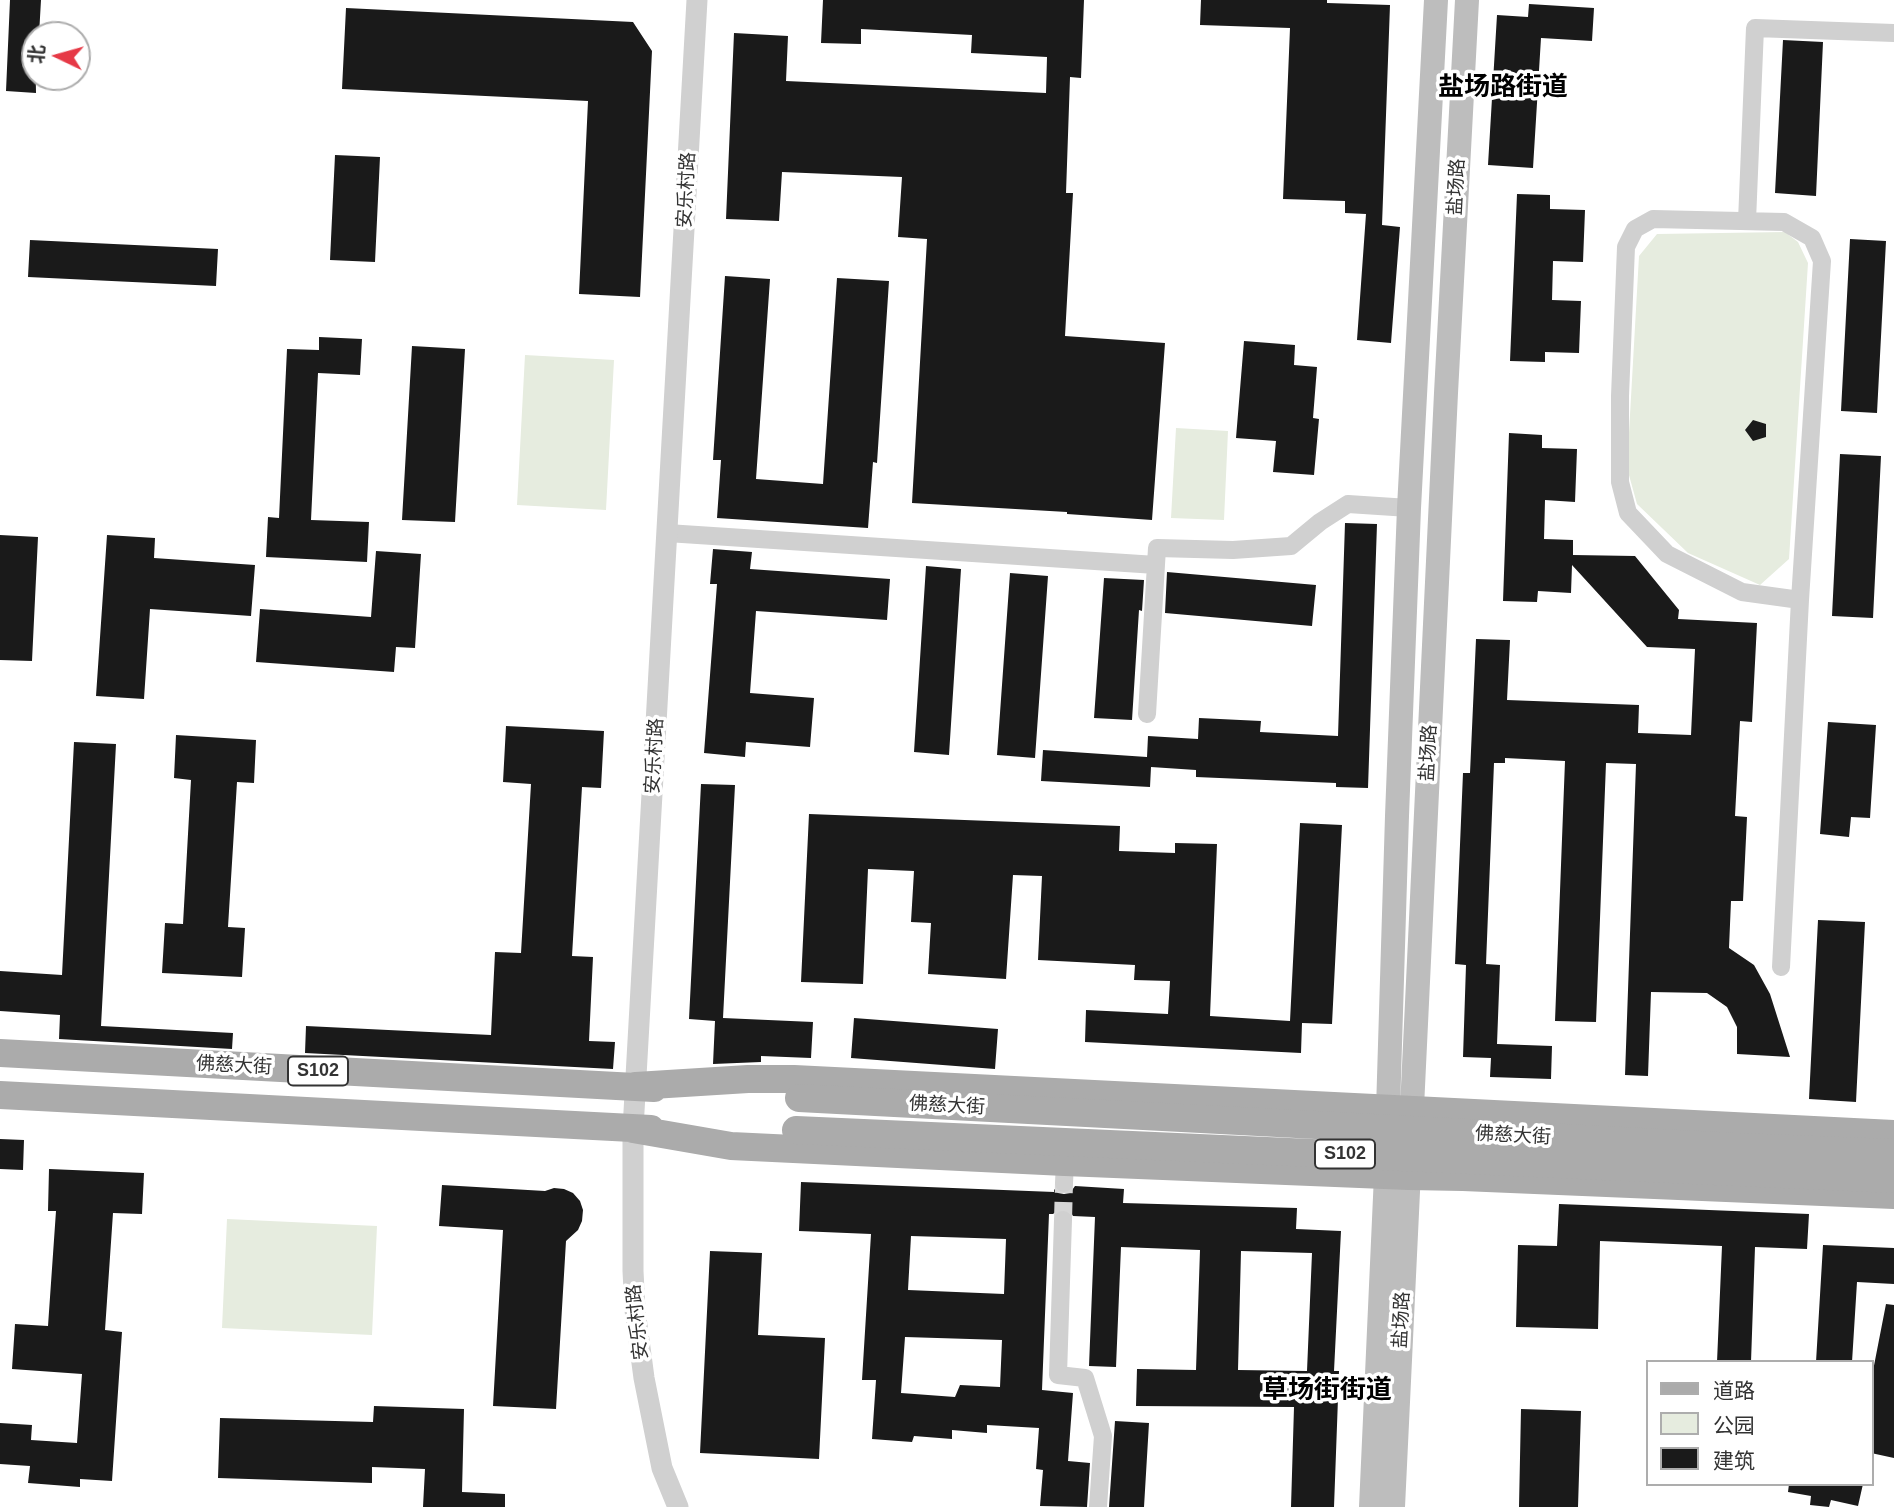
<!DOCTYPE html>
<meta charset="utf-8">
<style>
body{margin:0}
#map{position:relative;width:1894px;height:1507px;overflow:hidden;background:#fff;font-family:Arial,"Noto Sans SC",sans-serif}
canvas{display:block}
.legend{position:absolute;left:1646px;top:1360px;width:228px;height:126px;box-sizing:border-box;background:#fff;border:2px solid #adadad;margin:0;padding:9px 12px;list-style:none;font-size:21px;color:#333}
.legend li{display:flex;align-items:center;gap:14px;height:35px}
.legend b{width:35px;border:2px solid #adadad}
.north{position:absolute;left:21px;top:21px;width:70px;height:70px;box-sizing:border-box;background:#fff;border:2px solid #adadad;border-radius:50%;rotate:275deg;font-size:19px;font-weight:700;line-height:28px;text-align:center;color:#333}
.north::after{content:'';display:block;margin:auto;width:24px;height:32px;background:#e63946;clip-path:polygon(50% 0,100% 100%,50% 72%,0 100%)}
</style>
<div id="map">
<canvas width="1894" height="1507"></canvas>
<ul class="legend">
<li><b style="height:9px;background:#ababab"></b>道路</li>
<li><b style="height:19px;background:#e6ecdf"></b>公园</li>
<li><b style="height:19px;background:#1a1a1a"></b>建筑</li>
</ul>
<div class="north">北</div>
</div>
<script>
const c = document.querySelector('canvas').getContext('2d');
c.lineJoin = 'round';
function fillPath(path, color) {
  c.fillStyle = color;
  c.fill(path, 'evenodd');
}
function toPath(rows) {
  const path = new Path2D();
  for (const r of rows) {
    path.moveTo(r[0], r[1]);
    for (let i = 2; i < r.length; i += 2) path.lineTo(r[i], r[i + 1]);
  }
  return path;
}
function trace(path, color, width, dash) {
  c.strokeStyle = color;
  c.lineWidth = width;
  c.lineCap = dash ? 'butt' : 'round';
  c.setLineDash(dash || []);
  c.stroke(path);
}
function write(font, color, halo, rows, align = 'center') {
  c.font = font + ' Arial,"Noto Sans SC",sans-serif';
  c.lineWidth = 7;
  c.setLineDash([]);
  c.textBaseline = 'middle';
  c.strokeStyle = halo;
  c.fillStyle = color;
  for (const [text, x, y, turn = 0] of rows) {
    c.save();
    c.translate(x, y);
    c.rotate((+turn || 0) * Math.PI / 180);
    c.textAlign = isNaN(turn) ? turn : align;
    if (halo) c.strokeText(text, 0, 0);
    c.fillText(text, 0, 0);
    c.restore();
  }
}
const green = toPath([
 [1785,232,1798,242,1808,263,1789,559,1760,585,1688,553,1637,504,1627,468,1639,256,1657,234],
 [525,355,614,360,606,510,517,505],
 [1176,428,1228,431,1224,520,1171,518],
 [227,1219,377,1226,372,1335,222,1328]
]);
const building = toPath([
 [10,0,41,0,39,35,35,35,36,93,6,91],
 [823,0,1084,0,1081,78,1070,77,1066,193,1073,193,1065,336,1165,343,1152,520,1067,514,1067,512,912,503,927,239,898,237,902,177,782,172,779,221,726,219,734,33,788,36,786,81,1046,93,1047,57,971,53,972,35,861,29,861,44,821,43],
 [1201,0,1327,0,1327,3,1390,5,1382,225,1400,227,1391,343,1357,340,1366,214,1345,213,1345,201,1283,199,1290,28,1200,25],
 [1529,4,1594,8,1592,41,1541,38,1533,168,1488,165,1497,15,1528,17],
 [346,8,633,22,652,51,640,297,579,294,588,101,342,89],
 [1783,40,1823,42,1816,196,1775,193],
 [335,155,380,157,375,262,330,260],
 [1517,194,1550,195,1550,209,1585,210,1583,262,1553,261,1552,300,1581,301,1579,353,1545,352,1545,362,1510,361],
 [1850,239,1886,241,1877,413,1841,411],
 [30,240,218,249,216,286,28,277],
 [725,276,770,279,756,479,823,484,837,278,889,281,877,463,873,462,868,528,717,518,721,460,713,460],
 [319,337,362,339,360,375,318,373,311,520,369,522,367,562,266,557,268,517,279,518,287,349,319,350],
 [1244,341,1295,345,1294,365,1317,367,1313,418,1319,419,1314,475,1273,472,1276,441,1236,438],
 [412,346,465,349,455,522,402,520],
 [1753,420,1766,424,1766,437,1753,441,1745,430],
 [1509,433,1542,435,1542,448,1577,449,1575,502,1545,500,1544,539,1573,540,1573,555,1635,556,1679,610,1678,619,1757,623,1752,722,1740,721,1735,816,1747,817,1743,901,1731,901,1729,948,1754,965,1770,994,1790,1057,1737,1054,1737,1027,1727,1007,1707,993,1651,992,1648,1076,1625,1075,1636,764,1606,763,1596,1022,1555,1021,1565,761,1505,758,1505,763,1494,763,1486,964,1500,965,1497,1044,1552,1046,1551,1079,1490,1077,1491,1058,1463,1057,1466,965,1455,964,1463,773,1470,773,1476,639,1510,640,1507,700,1639,705,1638,733,1691,735,1695,649,1647,647,1572,565,1571,593,1538,591,1537,602,1503,601],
 [1840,454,1881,456,1873,618,1832,616],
 [1345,523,1377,524,1368,788,1336,787,1336,783,1196,777,1196,770,1151,767,1150,787,1041,781,1043,750,1147,757,1148,736,1198,739,1199,718,1261,721,1260,732,1338,736],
 [0,535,38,537,32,661,0,660],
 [107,535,155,538,154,558,255,565,251,616,150,609,144,699,96,696],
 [713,549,752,552,750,569,890,579,887,620,756,611,750,693,814,698,810,747,746,742,745,757,704,753,717,584,710,584],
 [376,551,421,554,415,648,396,647,394,672,256,662,260,609,371,617],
 [926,566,961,569,949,755,914,752],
 [1167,572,1316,585,1312,626,1165,613],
 [1010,573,1048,576,1035,758,997,755],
 [1104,578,1144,580,1142,611,1139,610,1132,720,1094,718],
 [1828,722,1876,725,1870,818,1851,817,1849,837,1820,834],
 [506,726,604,731,601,788,582,787,572,956,593,957,589,1041,615,1042,613,1069,305,1053,306,1026,491,1035,495,952,521,953,531,784,503,782],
 [176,735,256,740,254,783,237,782,228,927,245,928,242,977,162,973,165,923,183,924,191,780,174,778],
 [74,742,116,744,101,1026,233,1033,232,1049,59,1039,60,1015,0,1011,0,971,62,975],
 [701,784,735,785,723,1018,813,1022,811,1058,761,1056,761,1062,713,1064,715,1021,689,1019],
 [809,814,1120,826,1119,851,1175,853,1175,843,1217,844,1210,1016,1290,1021,1300,823,1342,825,1332,1024,1302,1023,1301,1053,1085,1042,1086,1010,1168,1014,1170,981,1134,980,1135,965,1038,960,1042,876,1013,875,1006,979,928,974,931,923,911,922,914,871,868,869,863,984,801,982],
 [1818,920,1865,922,1856,1102,1809,1099],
 [854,1018,998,1029,995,1069,851,1058],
 [0,1139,24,1140,23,1170,0,1169],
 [49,1169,144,1173,142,1214,113,1213,105,1330,122,1332,112,1481,80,1479,80,1487,28,1483,30,1466,0,1464,0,1423,32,1425,31,1440,77,1443,82,1374,12,1369,15,1324,48,1326,56,1211,48,1211],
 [801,1182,1054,1192,1054,1189,1058,1193,1064,1194,1070,1193,1075,1186,1124,1189,1123,1203,1297,1208,1296,1229,1341,1231,1334,1371,1339,1371,1334,1507,1291,1507,1294,1407,1136,1406,1137,1369,1196,1370,1200,1250,1121,1247,1116,1367,1089,1366,1095,1217,1073,1216,1070,1211,1064,1209,1058,1210,1053,1214,1049,1214,1042,1390,1073,1393,1068,1461,1090,1463,1087,1507,1040,1506,1043,1470,1036,1469,1039,1428,987,1425,987,1433,952,1430,952,1439,914,1436,912,1442,872,1439,876,1380,862,1380,871,1234,799,1231],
 [911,1236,1006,1239,1004,1294,908,1290],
 [1241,1251,1312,1253,1307,1371,1238,1370],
 [905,1337,1002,1340,1000,1387,960,1385,955,1397,901,1393],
 [442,1185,545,1191,554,1188,564,1189,573,1193,580,1201,583,1210,582,1221,578,1230,566,1241,556,1409,493,1406,503,1230,439,1226],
 [1559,1204,1809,1214,1807,1249,1755,1247,1751,1362,1717,1362,1722,1246,1600,1241,1598,1329,1516,1327,1518,1245,1557,1246],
 [1823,1245,1894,1248,1894,1284,1857,1282,1852,1362,1816,1362],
 [710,1251,762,1253,758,1335,825,1338,819,1459,700,1453],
 [1886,1304,1894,1305,1894,1458,1871,1453,1871,1381],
 [374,1406,464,1409,462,1492,505,1494,505,1507,423,1507,425,1469,372,1467,372,1483,218,1478,220,1418,373,1422],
 [1521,1409,1581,1411,1578,1507,1519,1507],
 [1115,1421,1149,1423,1144,1507,1109,1507],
 [1789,1484,1863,1484,1858,1506,1831,1500,1829,1507,1810,1505,1811,1496,1788,1492]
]);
const minorTunnel = toPath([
 [1063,1220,1064,1183]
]);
const minor = toPath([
 [1747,221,1755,28,1894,33],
 [667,533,1156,565],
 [1147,714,1157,548,1233,550,1291,546,1320,522,1348,504,1409,508],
 [1781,967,1800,600,1822,261,1812,238,1784,222,1653,219,1635,229,1626,247,1620,396,1620,482,1628,513,1667,554,1742,592,1800,600],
 [1064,1183,1065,1162],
 [1063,1220,1058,1375,1085,1378,1103,1436,1098,1507]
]);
const tertiary = toPath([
 [678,1507,662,1468,644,1378,635,1310,633,1271,633,1129,697,0]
]);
const secondary = toPath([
 [1371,1507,1386,1175,1397,816,1409,508,1436,0],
 [1393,1507,1446,393,1467,0]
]);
const primary = toPath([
 [0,1053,654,1088],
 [636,1086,748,1079,794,1079,1894,1134],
 [0,1095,651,1129],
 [633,1129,731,1146,1065,1162,1409,1176,1463,1177,1894,1195]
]);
const primaryBridge = toPath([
 [799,1098,1737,1147,1894,1153],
 [796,1130,1894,1179]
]);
const shields = [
 [318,1071,60],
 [1345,1154,60]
];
const shieldNames = [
 ["S102",318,1071],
 ["S102",1345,1154]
];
const streetNames = [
 ["盐场路",1457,187,-87],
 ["安乐村路",687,190,-87],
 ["盐场路",1429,753,-87],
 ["安乐村路",655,756,-87],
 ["佛慈大街",234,1066,3],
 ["佛慈大街",947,1106,3],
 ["佛慈大街",1513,1136,3],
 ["盐场路",1402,1320,-87],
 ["安乐村路",638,1322,-96]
];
const districtNames = [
 ["盐场路街道",1503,88],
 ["草场街街道",1327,1391]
];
fillPath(green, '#e6ecdf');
fillPath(building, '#1a1a1a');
trace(minorTunnel, '#d6d6d6', 18, [18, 9]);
trace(minor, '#d0d0d0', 18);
trace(tertiary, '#d0d0d0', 21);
trace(secondary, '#bdbdbd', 24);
trace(primary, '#ababab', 28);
trace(primaryBridge, '#ababab', 28);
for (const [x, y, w] of shields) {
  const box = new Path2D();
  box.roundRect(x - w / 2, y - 14.5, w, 29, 5);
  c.fillStyle = '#fff';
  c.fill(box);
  trace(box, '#333', 2);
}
write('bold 18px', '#333', null, shieldNames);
write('19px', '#333', '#fff', streetNames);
write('bold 26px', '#000', '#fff', districtNames);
</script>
